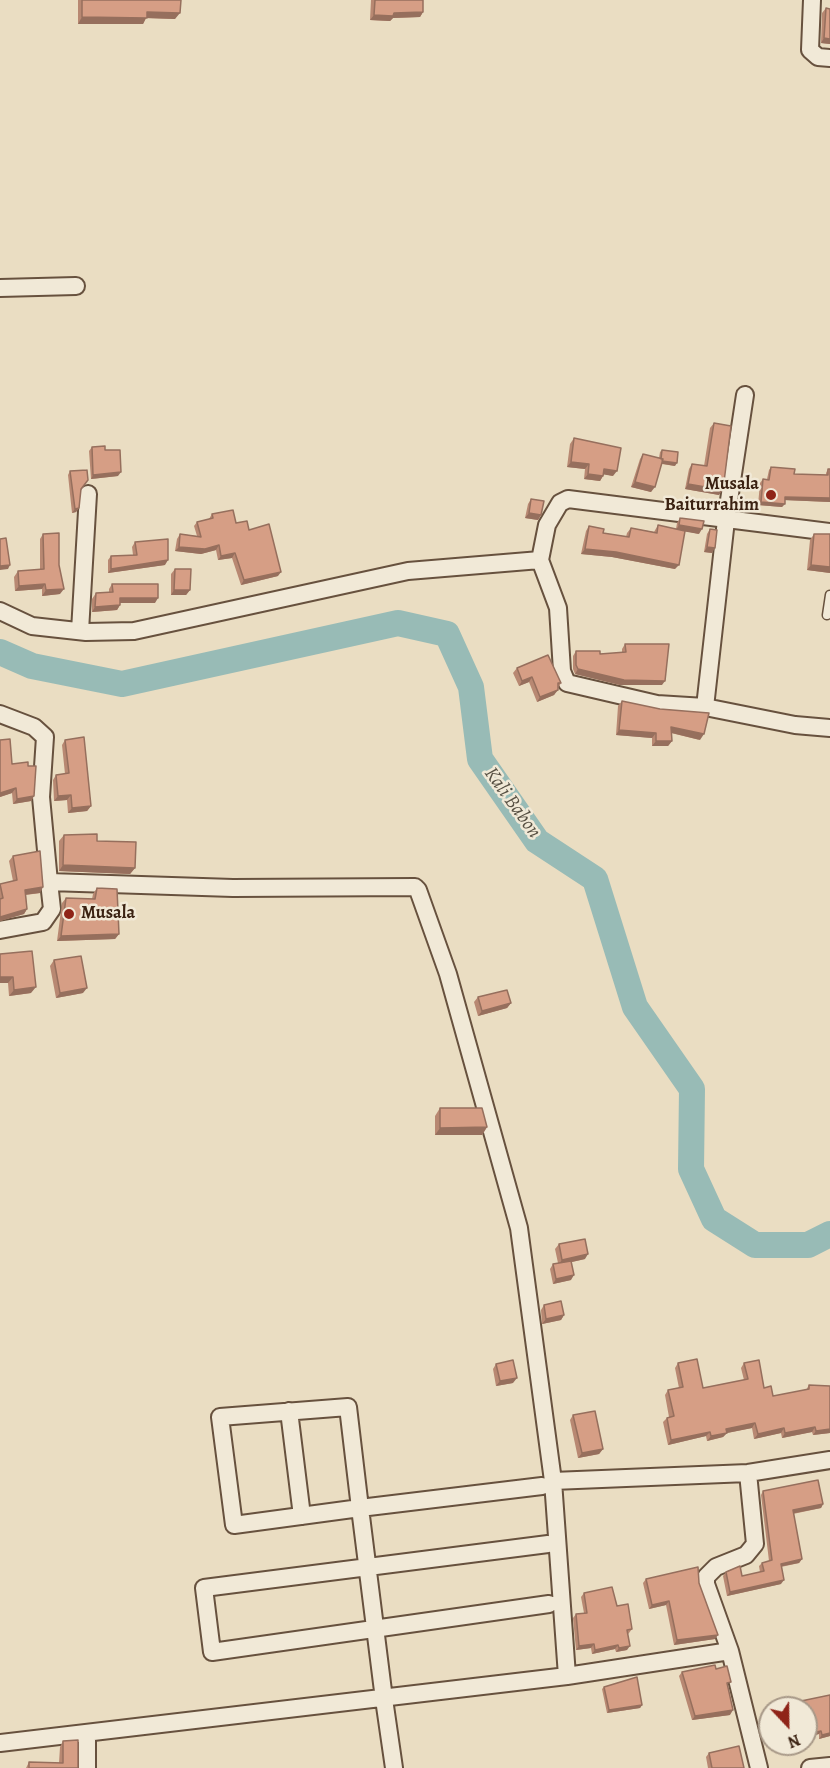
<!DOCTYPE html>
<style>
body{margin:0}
#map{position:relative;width:830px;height:1768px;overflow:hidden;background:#eaddc2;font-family:Alegreya,serif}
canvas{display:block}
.north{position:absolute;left:758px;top:1696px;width:60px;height:60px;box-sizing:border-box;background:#f1e9d7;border:2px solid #a89988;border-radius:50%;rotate:158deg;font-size:16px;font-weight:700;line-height:24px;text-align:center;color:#3b2212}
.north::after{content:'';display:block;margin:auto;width:21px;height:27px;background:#8f2418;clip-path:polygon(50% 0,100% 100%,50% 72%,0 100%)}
</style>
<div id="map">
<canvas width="830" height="1768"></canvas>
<div class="north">N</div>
</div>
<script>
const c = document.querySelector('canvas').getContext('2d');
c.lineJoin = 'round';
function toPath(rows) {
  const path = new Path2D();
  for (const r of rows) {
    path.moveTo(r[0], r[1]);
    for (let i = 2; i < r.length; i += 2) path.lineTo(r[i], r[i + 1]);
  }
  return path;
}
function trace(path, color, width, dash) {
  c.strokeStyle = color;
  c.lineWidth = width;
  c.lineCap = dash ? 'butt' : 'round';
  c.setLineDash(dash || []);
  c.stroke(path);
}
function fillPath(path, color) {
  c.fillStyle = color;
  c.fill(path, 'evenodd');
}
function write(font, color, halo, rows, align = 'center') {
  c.font = font + ' Alegreya,serif';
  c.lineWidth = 5;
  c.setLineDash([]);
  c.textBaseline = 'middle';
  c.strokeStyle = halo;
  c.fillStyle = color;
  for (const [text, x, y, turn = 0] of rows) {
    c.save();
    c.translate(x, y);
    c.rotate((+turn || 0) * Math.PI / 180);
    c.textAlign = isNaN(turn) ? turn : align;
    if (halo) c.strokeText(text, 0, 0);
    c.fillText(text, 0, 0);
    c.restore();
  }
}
const river = toPath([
 [0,652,32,666,122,684,398,623,447,634,471,687,480,759,537,841,595,879,635,1007,692,1089,691,1169,714,1219,755,1245,808,1245,830,1234]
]);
const service = toPath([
 [827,615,830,595]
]);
const minor = toPath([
 [812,0,810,50,818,57,830,58],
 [0,288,76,286],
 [830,532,568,499,560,503,547,525,540,560,558,608,562,671,567,683,657,704,705,707,795,725,830,728],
 [0,611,32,626,86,632,134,631,408,571,540,560],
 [80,631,88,494],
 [705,707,726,520,745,395],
 [0,714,34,727,45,737,41,797,49,882],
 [0,930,43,922,52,909,49,882,233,888,415,887,418,890,448,974,519,1228,553,1481,567,1676],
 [289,1411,302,1516],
 [553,1481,748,1473,830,1460],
 [548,1544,204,1588,212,1652,549,1604],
 [730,1651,706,1584,706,1577,716,1567,746,1555,755,1544,748,1473],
 [87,1734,87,1768],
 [0,1743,567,1676,730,1651,759,1768],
 [394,1768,384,1699,360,1508,348,1407,220,1417,234,1525,360,1508,542,1486],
 [810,1768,830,1766]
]);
const wall = toPath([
 [78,0,181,0,175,19,146,18,143,24,78,24],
 [371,0,423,0,423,12,420,17,393,18,390,21,370,20],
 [826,8,830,44,821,43,822,13],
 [714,423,719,495,685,489,689,469,692,464,704,466,710,428],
 [574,438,613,476,604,474,600,481,584,479,585,469,567,467,570,444],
 [92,447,105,450,118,476,91,479,89,451],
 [662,450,675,466,662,464,651,492,631,487,640,459,643,454,659,458,660,452],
 [771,467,794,474,826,475,826,473,828,469,830,469,830,502,785,500,782,507,758,505,760,483,763,479,767,479,769,470],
 [70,471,80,489,79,508,76,512,72,513,68,475],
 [531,499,541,515,538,520,525,518,528,504],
 [212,514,236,523,249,530,278,576,241,585,232,558,218,560,216,550,201,554,175,551,177,539,180,534,197,536,194,526,197,522,209,519],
 [680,518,699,534,685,531,675,569,612,557,581,554,586,531,589,526,603,533,626,537,627,533,631,528,654,532,658,525,676,529,677,523],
 [710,529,712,553,704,552,707,534],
 [43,534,60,594,42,596,42,589,15,591,14,577,18,571,40,570,40,539],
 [814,534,830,534,830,573,807,570,810,540],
 [135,542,165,565,108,573,108,560,111,556,133,555,132,547],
 [175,569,190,590,186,595,171,595,171,574],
 [112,584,155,603,120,603,120,605,117,610,92,612,92,599,96,593,109,593,109,589],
 [625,644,662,685,620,685,575,674,573,669,573,656,576,651,600,654,622,653,622,649],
 [517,668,561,683,554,695,537,702,529,682,519,686,513,673],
 [622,701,700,740,671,733,672,741,668,746,652,746,652,738,616,735,618,706],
 [0,740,12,764,34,796,31,801,13,804,12,793,0,797],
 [65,740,91,806,87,811,68,813,67,800,54,801,53,780,56,775,65,774,62,745],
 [64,835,135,868,130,874,59,871,59,841],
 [13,856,40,893,26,895,27,909,24,914,0,921,0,884,13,881,9,861],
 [97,888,119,934,115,939,57,941,62,903,66,898,92,899,93,894],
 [0,954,31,993,9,996,8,983],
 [54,960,83,993,56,998,50,966],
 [478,997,511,1003,507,1008,478,1016,474,1002],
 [440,1108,487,1127,482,1135,435,1135,435,1116],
 [559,1244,585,1259,572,1262,571,1280,553,1284,550,1269,553,1264,558,1263,555,1249],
 [544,1305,564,1315,561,1320,542,1324,541,1310],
 [678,1363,703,1388,744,1380,741,1368,744,1363,764,1388,773,1396,806,1390,809,1385,830,1433,813,1435,812,1432,782,1438,781,1433,754,1439,752,1428,727,1433,723,1437,707,1441,706,1436,668,1445,663,1422,667,1418,669,1417,665,1395,668,1390,679,1388,675,1368],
 [496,1364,513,1383,496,1386,493,1369],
 [573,1415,603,1449,599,1454,578,1458,570,1420],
 [763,1491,823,1504,821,1508,793,1514,802,1559,799,1563,781,1567,781,1584,727,1596,723,1576,726,1572,742,1576,760,1572,759,1566,762,1563,769,1561,761,1495],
 [646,1579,699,1583,715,1639,674,1645,666,1605,649,1609,643,1583],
 [584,1593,617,1606,632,1629,629,1633,628,1634,627,1650,616,1652,615,1649,592,1654,591,1648,576,1650,573,1618,576,1614,584,1613,581,1597],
 [716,1669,728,1686,730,1715,692,1720,679,1676,682,1672],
 [604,1687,642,1705,640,1708,607,1713,602,1689],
 [830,1695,830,1736,819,1739,819,1734,806,1737,806,1708,775,1708,777,1706],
 [63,1741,78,1768,26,1768,29,1762,59,1763,60,1747],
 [709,1753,744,1768,708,1768,706,1757]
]);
const shadedWall = toPath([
 [147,12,180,13,175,19,146,18,143,24,78,24,82,17],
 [423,12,420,17,393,18,390,21,370,20,374,15,394,13],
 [824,38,830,39,830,44,821,43],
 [660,460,677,463,675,466,658,463],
 [571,462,589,464,585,469,567,467],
 [604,469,617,471,613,476,601,474],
 [121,472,118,476,91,479,93,475],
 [588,474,603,476,600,481,584,479],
 [635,482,655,487,651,492,631,487],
 [688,484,723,490,719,495,685,489],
 [785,497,830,498,830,502,783,500],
 [761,502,785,504,782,507,758,505],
 [79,508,76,512,72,513,75,509],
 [529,513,541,515,538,520,525,518],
 [679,525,702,529,699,534,676,530],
 [219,545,216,550,201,554,175,551,179,547],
 [707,547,715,548,712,553,704,552],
 [585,549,616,552,679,565,675,569,612,557,581,554],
 [235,553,232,558,218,560,221,556],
 [168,560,165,565,108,573,111,569],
 [10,565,8,569,0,570,0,566],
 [811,565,830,567,830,573,807,570],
 [281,572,278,576,241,585,244,580],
 [45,584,42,589,15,591,19,586],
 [64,589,60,594,42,596,46,590],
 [174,590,190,590,186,595,171,595],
 [120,598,158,598,155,603,116,603],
 [120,605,117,610,92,612,95,607],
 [578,669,665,681,662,685,620,685,575,674],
 [532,677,529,682,519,686,522,681],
 [558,690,554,695,537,702,540,697],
 [671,727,704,734,700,740,668,732],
 [619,730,656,733,652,738,616,735],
 [656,741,672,741,668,746,652,746],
 [16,788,12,793,0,797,0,793],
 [71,795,67,800,54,801,58,796],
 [34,796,31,801,13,804,17,799],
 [91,806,87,811,68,813,72,808],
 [63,865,135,868,130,874,59,871],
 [43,887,40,893,22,895,25,890],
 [27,909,24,914,0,921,0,917],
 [119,934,115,939,57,941,61,936],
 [0,977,13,977,8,983,0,983],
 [36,987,31,993,9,996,14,990],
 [87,988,83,993,56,998,60,993],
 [511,1003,507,1008,478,1016,482,1011],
 [487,1127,482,1135,435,1135,440,1128],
 [588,1254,585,1259,558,1265,562,1260],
 [574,1275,571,1280,553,1284,556,1279],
 [564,1315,561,1320,542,1324,546,1319],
 [517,1378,513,1383,496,1386,500,1381],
 [755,1423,752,1428,727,1433,723,1437,707,1441,711,1436,726,1429],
 [815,1427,812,1432,782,1438,785,1433],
 [784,1428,781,1433,754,1439,758,1434],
 [830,1429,830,1433,813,1435,816,1431],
 [710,1432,706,1436,668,1445,671,1440],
 [603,1449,599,1454,578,1458,582,1453],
 [823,1504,821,1508,790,1514,793,1510],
 [802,1559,799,1563,778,1567,781,1564],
 [784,1580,781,1584,727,1596,730,1592],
 [669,1601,666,1605,649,1609,652,1605],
 [718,1635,715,1639,674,1645,677,1640],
 [594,1644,591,1648,576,1650,579,1646],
 [618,1645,615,1649,592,1654,595,1650],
 [630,1646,627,1650,616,1652,619,1648],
 [642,1705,640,1708,607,1713,609,1710],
 [733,1710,730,1715,692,1720,695,1716],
 [821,1731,819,1734,806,1737,806,1734],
 [830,1733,830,1736,819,1739,822,1735]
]);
const building = toPath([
 [82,0,181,0,180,13,147,12,147,18,82,17,82,0],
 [375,0,423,0,423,12,394,13,393,16,374,15,375,0],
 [826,8,830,9,830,39,824,38,826,8],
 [714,423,731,426,723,490,688,484,692,464,707,466,714,423],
 [574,438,621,448,617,471,604,469,603,476,588,474,589,464,571,462,574,438],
 [105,446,105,450,120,450,121,472,93,475,92,447,105,446],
 [662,450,678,452,677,463,662,461,663,459,661,459,662,450],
 [643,454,663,459,655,487,635,482,643,454],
 [771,467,795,469,794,474,828,475,828,469,830,469,830,498,785,497,785,504,761,502,763,479,769,480,771,467],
 [87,470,88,480,81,489,79,508,75,509,70,471,87,470],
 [531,499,544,501,541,515,529,513,531,499],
 [233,510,236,523,247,521,249,530,269,524,281,572,244,580,235,553,221,556,219,545,205,549,179,547,180,534,201,537,197,522,213,518,212,514,233,510],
 [680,518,704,521,702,529,679,525,680,518],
 [658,525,685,531,679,565,616,552,585,549,589,526,604,529,603,533,629,537,631,528,657,533,658,525],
 [710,529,717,530,715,548,707,547,710,529],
 [59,533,59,565,64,589,46,590,45,584,19,586,18,571,44,569,43,534,59,533],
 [814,534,830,534,830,567,811,565,814,534],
 [6,538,10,565,0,566,0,539,6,538],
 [168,539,168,560,111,569,111,556,137,555,135,542,168,539],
 [175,569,191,569,190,590,174,590,175,569],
 [112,584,158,584,158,598,120,598,120,605,95,607,96,593,113,592,112,584],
 [625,644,669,644,665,681,624,680,578,669,576,665,576,651,600,651,600,654,626,652,625,644],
 [548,655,561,683,558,683,558,690,540,697,532,677,522,681,517,668,548,655],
 [622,701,660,709,709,713,704,734,671,727,672,741,656,741,656,733,619,730,622,701],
 [84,737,91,806,72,808,71,795,58,796,56,775,69,773,65,740,84,737],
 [10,739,12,764,28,762,28,766,36,766,34,796,17,799,16,788,0,793,0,740,10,739],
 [97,834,97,841,136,842,135,868,63,865,64,835,97,834],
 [40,851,43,887,25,890,27,909,0,917,0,899,3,898,0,884,17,880,13,856,40,851],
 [97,888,117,889,119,934,61,936,66,898,95,899,97,888],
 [32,951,36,987,14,990,13,977,0,977,0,954,32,951],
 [81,956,87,988,60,993,54,960,81,956],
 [507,990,511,1003,482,1011,478,997,507,990],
 [440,1108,482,1108,487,1127,440,1128,440,1108],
 [585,1239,588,1254,562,1260,559,1244,585,1239],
 [571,1261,574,1275,556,1279,553,1264,571,1261],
 [561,1301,564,1315,546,1319,544,1305,561,1301],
 [697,1359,703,1388,748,1379,744,1363,759,1360,764,1388,771,1386,773,1396,809,1389,809,1385,830,1386,830,1429,816,1431,815,1427,785,1433,784,1428,758,1434,755,1423,726,1429,727,1433,711,1436,710,1432,671,1440,667,1418,674,1416,668,1390,683,1387,678,1363,697,1359],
 [513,1360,517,1378,500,1381,496,1364,513,1360],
 [595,1411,603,1449,582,1453,573,1415,595,1411],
 [818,1480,823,1504,793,1510,802,1559,781,1564,784,1580,730,1592,726,1572,740,1566,742,1576,764,1571,762,1563,772,1560,763,1491,818,1480],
 [698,1567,699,1583,718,1635,677,1640,669,1601,652,1605,646,1579,698,1567],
 [612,1587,617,1606,628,1604,632,1629,627,1630,630,1646,619,1648,618,1645,595,1650,594,1644,579,1646,576,1614,587,1613,584,1593,612,1587],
 [715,1665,716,1669,727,1666,731,1682,727,1683,733,1710,695,1716,682,1672,715,1665],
 [637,1677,642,1705,609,1710,604,1687,637,1677],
 [830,1695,830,1733,822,1735,821,1731,806,1734,806,1708,777,1708,777,1706,830,1695],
 [78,1740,78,1768,29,1768,29,1762,63,1763,63,1741,78,1740],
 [739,1746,744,1768,712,1768,709,1753,739,1746]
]);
const markers = [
 [771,495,6,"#8f2418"],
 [69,914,6,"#8f2418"]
];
const poiNames = [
 ["Musala",759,485],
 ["Baiturrahim",759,506],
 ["Musala",81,914,"left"]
];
const waterNames = [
 ["Kali Babon",512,803,54]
];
trace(river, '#98bbb6', 26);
trace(service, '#67513e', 11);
trace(minor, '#67513e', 20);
trace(service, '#f1e9d7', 8);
trace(minor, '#f1e9d7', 16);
fillPath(wall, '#b88872');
fillPath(shadedWall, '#966f5d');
fillPath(building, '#d69e85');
trace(building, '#966f5d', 1.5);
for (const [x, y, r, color] of markers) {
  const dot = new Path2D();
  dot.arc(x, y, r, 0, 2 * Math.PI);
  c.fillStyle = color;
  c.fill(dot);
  trace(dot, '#f1e9d7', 2);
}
write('bold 18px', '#3b2212', '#f1e9d7', poiNames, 'right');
write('italic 20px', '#575043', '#f1e9d7', waterNames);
</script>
